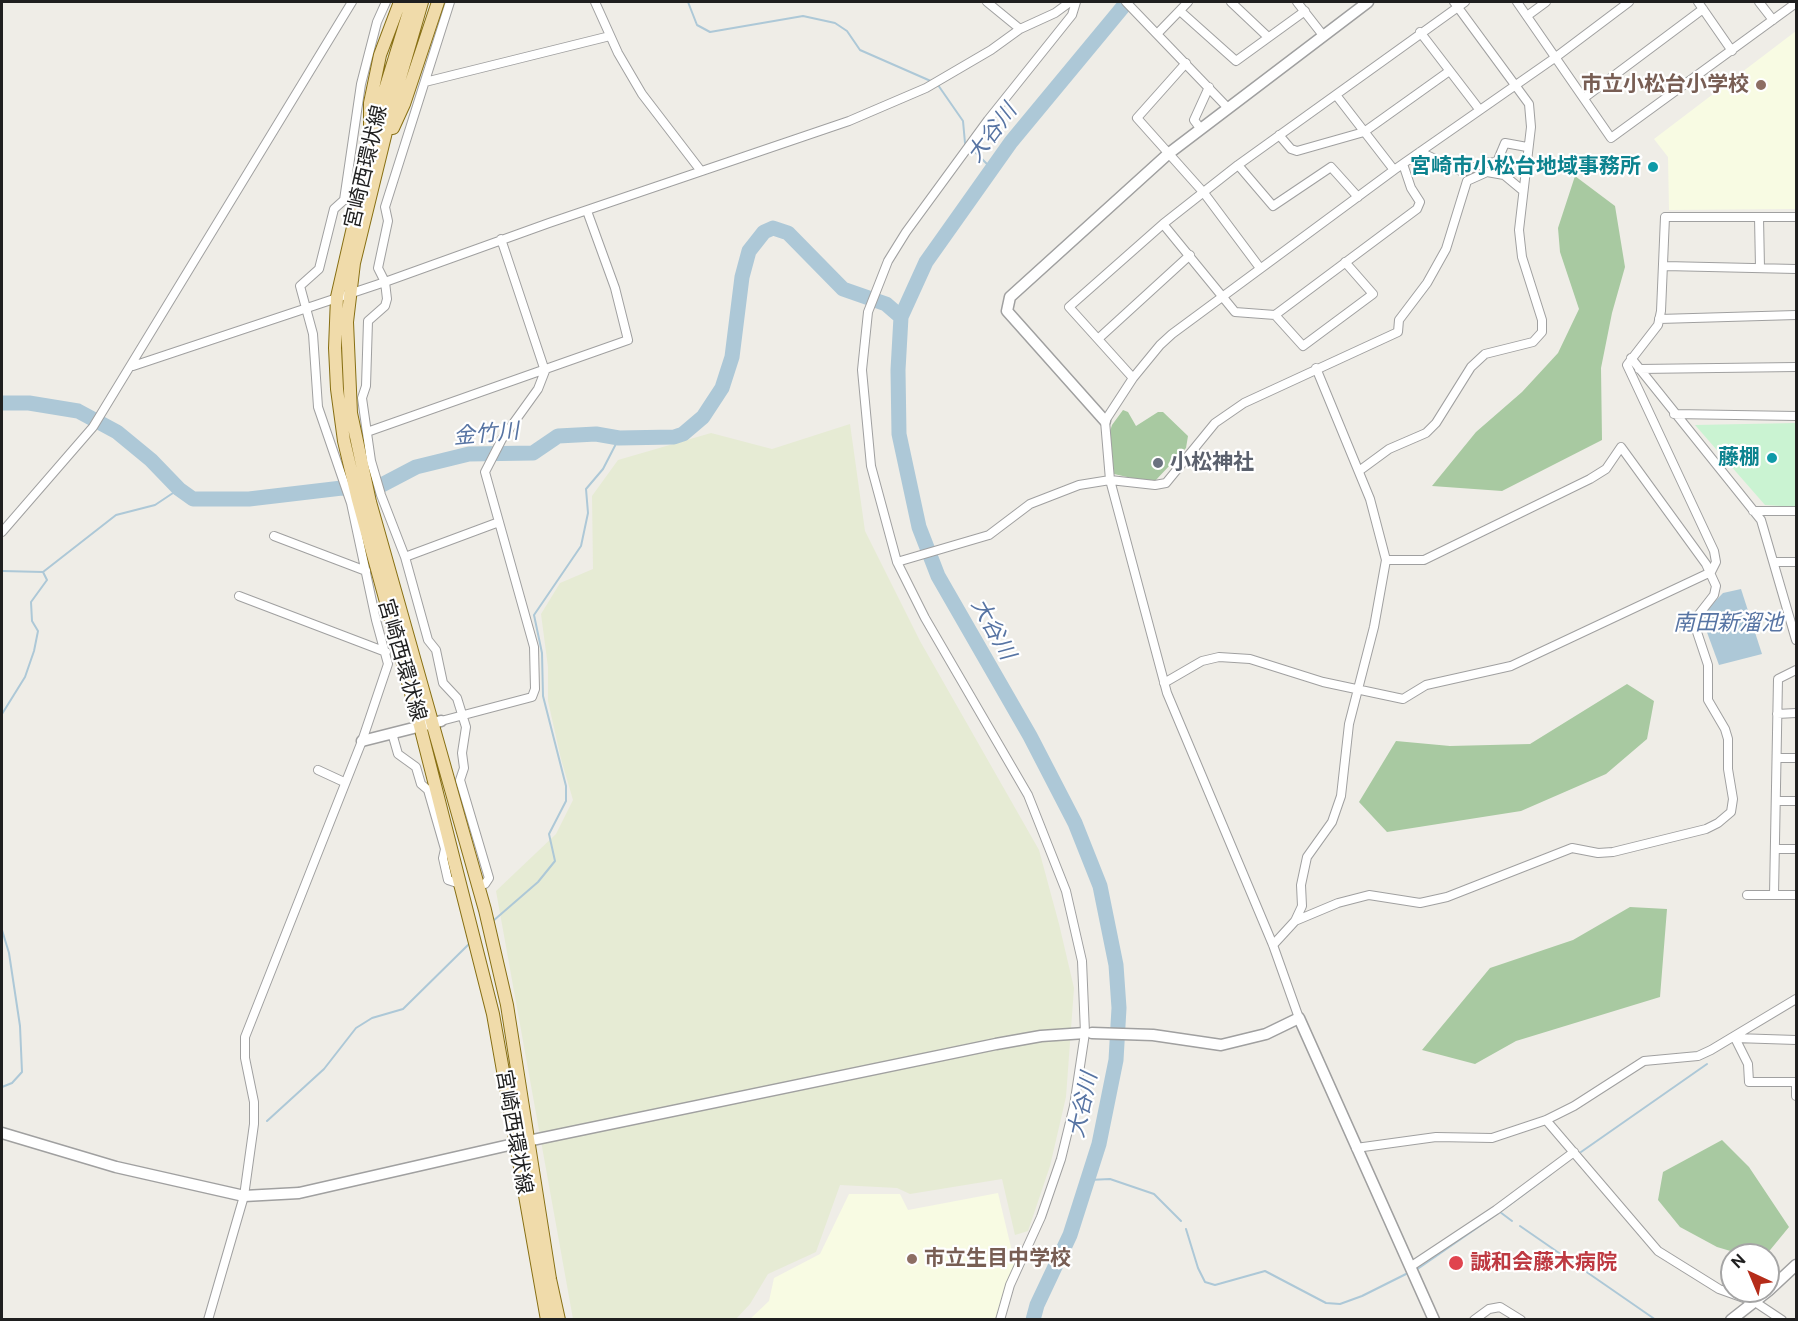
<!DOCTYPE html>
<meta charset="utf-8">
<style>
body{margin:0}
#map{position:relative;width:1798px;height:1321px;overflow:hidden;background:#efede7;font-family:"Public Sans",sans-serif}
canvas{display:block}
.frame{position:absolute;inset:0;border:3px solid #1f1f1f;pointer-events:none}
.north{position:absolute;left:1720px;top:1243px;width:60px;height:60px;box-sizing:border-box;background:#fff;border:2px solid #a5a5a5;border-radius:50%;rotate:316deg;font-size:16px;font-weight:700;line-height:24px;text-align:center;color:#1f1f1f}
.north::after{content:'';display:block;margin:auto;width:21px;height:27px;background:#b52c19;clip-path:polygon(50% 0,100% 100%,50% 72%,0 100%)}
</style>
<div id="map">
<canvas width="1798" height="1321"></canvas>
<div class="frame"></div>
<div class="north">N</div>
</div>
<script>
const c = document.querySelector('canvas').getContext('2d');
c.lineJoin = 'round';
function fillPath(path, color) {
  c.fillStyle = color;
  c.fill(path, 'evenodd');
}
function toPath(rows) {
  const path = new Path2D();
  for (const r of rows) {
    path.moveTo(r[0], r[1]);
    for (let i = 2; i < r.length; i += 2) path.lineTo(r[i], r[i + 1]);
  }
  return path;
}
function trace(path, color, width, dash) {
  c.strokeStyle = color;
  c.lineWidth = width;
  c.lineCap = dash ? 'butt' : 'round';
  c.setLineDash(dash || []);
  c.stroke(path);
}
function write(font, color, halo, rows, align = 'center') {
  c.font = font + ' "Public Sans","Noto Sans JP",sans-serif';
  c.lineWidth = 4.5;
  c.setLineDash([]);
  c.textBaseline = 'middle';
  c.strokeStyle = halo;
  c.fillStyle = color;
  for (const [text, x, y, turn = 0] of rows) {
    c.save();
    c.translate(x, y);
    c.rotate((+turn || 0) * Math.PI / 180);
    c.textAlign = isNaN(turn) ? turn : align;
    if (halo) c.strokeText(text, 0, 0);
    c.fillText(text, 0, 0);
    c.restore();
  }
}
const education = toPath([
 [1796,31,1796,209,1669,210,1668,157,1654,139],
 [998,1193,1015,1264,995,1319,749,1320,769,1301,774,1278,820,1254,849,1194,900,1194,908,1210]
]);
const farmland = toPath([
 [850,424,865,531,920,641,1039,850,1059,924,1074,988,1066,1097,1050,1166,1028,1231,1015,1235,1002,1179,910,1194,897,1188,840,1185,816,1252,768,1274,750,1304,736,1319,573,1319,496,891,556,834,573,800,561,759,548,701,548,667,541,614,560,583,593,569,592,496,618,460,711,433,772,449]
]);
const forest = toPath([
 [1575,176,1615,206,1625,267,1612,313,1601,368,1602,440,1502,491,1432,486,1476,432,1522,392,1558,353,1579,309,1560,252,1558,228],
 [1123,410,1128,412,1136,426,1158,412,1163,412,1188,436,1186,448,1155,481,1149,482,1114,474,1108,437,1112,425],
 [1627,684,1654,701,1647,739,1606,774,1521,811,1387,832,1359,802,1396,741,1450,746,1530,744],
 [1630,907,1667,909,1660,997,1516,1041,1475,1064,1422,1050,1490,968,1573,940],
 [1722,1140,1749,1167,1789,1227,1766,1255,1744,1255,1717,1247,1680,1227,1658,1200,1663,1172]
]);
const park = toPath([
 [1796,423,1796,507,1765,505,1695,425]
]);
const water = toPath([
 [1741,589,1762,654,1719,665,1701,616,1723,593]
]);
const stream = toPath([
 [688,2,697,25,710,32,803,16,835,23,847,31,860,50,933,82],
 [938,85,963,121,965,143,968,145],
 [972,149,992,169],
 [2,571,43,572,116,515,155,505,179,489],
 [2,714,25,677,34,651,38,631,32,621,31,602,47,580,43,572],
 [493,921,538,882,555,861,549,834,566,801,566,786,543,696,542,653,534,615,581,546,588,513,586,489,603,469,619,438],
 [2,930,9,953,20,1026,22,1072,12,1083,2,1087],
 [267,1121,324,1069,356,1028,372,1018,403,1009,469,944],
 [1581,1152,1707,1064],
 [1089,1180,1110,1179,1154,1194,1181,1221],
 [1500,1212,1551,1174],
 [1520,1226,1656,1320],
 [1186,1229,1198,1268,1205,1282,1215,1285,1265,1271,1326,1303,1340,1304,1362,1296,1406,1274],
 [1416,1270,1500,1212,1512,1221]
]);
const river = toPath([
 [2,403,29,403,78,411,117,432,151,460,179,489,193,499,249,499,342,488,364,489,376,488,416,467,469,454,533,453,558,436,596,434,619,438,674,437,683,434,703,417,722,388,732,357,742,277,749,251,764,232,773,228,788,233,843,289,886,304,901,317],
 [1033,1320,1037,1305,1070,1235,1099,1144,1116,1060,1119,1008,1116,965,1100,886,1075,823,1030,736,938,576,919,527,899,434,898,370,901,317,926,262,1011,142,1127,2]
]);
const minor = toPath([
 [450,2,385,207,388,221,378,268,385,282,387,299,385,306,368,321,366,386,362,398,371,461,381,495,405,557,428,640,436,650,443,683,457,698,466,727,462,753,464,768,460,780,489,878,485,884,478,886],
 [595,2,618,53,642,94,701,171],
 [987,2,1020,29],
 [1126,2,1227,107],
 [1231,2,1268,37],
 [1297,2,1322,34],
 [1517,2,1611,138,1796,3],
 [1698,2,1732,51],
 [1759,2,1773,20],
 [1180,11,1236,61,1305,11],
 [1527,16,1546,2],
 [1420,32,1479,109],
 [1158,33,1188,2],
 [1186,63,1137,118,1204,193,1260,268],
 [425,82,610,36],
 [1336,95,1394,170],
 [1584,98,1703,9],
 [1200,128,1194,120,1209,87],
 [1279,135,1291,149,1297,151,1364,132,1448,72],
 [1420,152,1463,172,1483,163,1497,162,1505,143,1527,147],
 [1238,165,1273,206,1331,167,1358,197],
 [1759,217,1760,268],
 [1163,224,1235,312,1275,315,1417,209,1420,202,1411,188,1403,164],
 [1665,266,1796,269],
 [1275,315,1303,346,1373,294,1345,262],
 [1659,319,1796,315],
 [1098,339,1190,255],
 [1631,358,1761,520,1796,640],
 [133,366,385,282,549,223,849,121,926,88,991,50,1020,29,1055,13,1070,2],
 [1639,369,1796,367],
 [1133,378,1069,307,1163,224,1238,165,1465,2],
 [1674,414,1796,416],
 [367,432,628,340,615,288,587,211],
 [1359,471,1389,449,1426,433,1436,423,1471,367,1485,354,1533,342,1542,332,1542,320,1522,257,1519,230,1531,127,1529,104,1454,2],
 [1753,511,1796,511],
 [2,532,93,427,104,409,352,2],
 [274,536,366,571],
 [405,557,499,522],
 [897,562,989,535,1030,504,1079,485,1110,480,1155,485,1166,483,1215,423,1244,403,1398,332,1399,320,1427,283,1446,249,1467,181,1487,172,1504,175,1522,190],
 [1774,562,1796,562],
 [239,596,386,652],
 [1164,683,1202,661,1219,657,1250,659,1323,682,1403,699,1426,685,1511,666,1711,572,1716,562,1714,551,1627,365,1658,325,1661,311,1665,217,1796,217],
 [1777,714,1796,713],
 [441,721,532,697,535,689,534,647,485,472,502,439,538,389,545,371,501,239],
 [392,733,398,754,416,767,421,784,428,790,445,849,443,858,448,880,460,884],
 [1777,758,1796,758],
 [318,770,344,782],
 [1776,801,1796,801],
 [1775,849,1796,849],
 [1747,895,1796,895],
 [1774,895,1778,679,1796,670],
 [1295,921,1338,903,1369,895,1420,903,1447,897,1572,848,1598,853,1613,852,1706,829,1718,823,1731,812,1733,799,1728,769,1728,739,1725,729,1708,700,1708,665,1696,629,1696,618,1714,595,1716,586,1706,564,1621,447,1606,469,1590,479,1424,560,1386,560],
 [1273,945,1295,921,1302,906,1301,885,1307,857,1332,822,1341,796,1349,724,1374,627,1386,560,1370,499,1316,368],
 [1299,1018,1273,945,1167,693,1110,480,1105,421,1133,378,1160,345,1172,334,1394,170,1556,57,1629,2],
 [1735,1038,1748,1064,1749,1082,1796,1082],
 [1735,1038,1796,1040],
 [1796,1082,1796,1096],
 [1546,1120,1658,1251,1719,1289,1755,1302,1782,1320],
 [1356,1148,1436,1137,1492,1138,1546,1120,1574,1106,1644,1061,1698,1056,1711,1050,1796,999],
 [1410,1267,1496,1210,1574,1152],
 [208,1320,244,1196,254,1124,254,1102,245,1058,245,1037,362,741,388,664,376,620,351,503,318,407,313,334,300,286,319,269,334,209,344,200,361,84,377,22,386,2],
 [1000,1320,1010,1285,1041,1217,1061,1159,1074,1106,1085,1033,1082,961,1066,891,1028,795,925,618,897,562,871,466,862,370,868,312,888,261,906,232,988,120,1072,15,1076,2],
 [1474,1320,1489,1309,1500,1307,1521,1320]
]);
const tertiary = toPath([
 [1105,421,1007,311,1010,297,1168,154,1368,2],
 [362,741,441,721],
 [1092,1033,1153,1035,1221,1045,1266,1034,1299,1018,1434,1320],
 [2,1133,116,1167,244,1196,299,1193,518,1143,996,1044,1041,1036,1085,1033],
 [1768,1291,1796,1265],
 [1731,1320,1768,1291]
]);
const primary = toPath([
 [412,2,383,96,337,297,335,348,337,389,344,441,358,500,420,726,493,1014,547,1320],
 [422,2,395,95,354,263,347,322,351,413,370,502,485,910,507,1005,550,1279,559,1320],
 [370,128,370,103,380,55,400,2],
 [393,128,404,104,438,2]
]);
const markers = [
 [1761,85,6,"#8d6e63"],
 [1653,167,6,"#0f9aa8"],
 [1772,458,6,"#0f9aa8"],
 [1158,463,6,"#6b7280"],
 [912,1259,6,"#8d6e63"],
 [1456,1263,8,"#e0444e"]
];
const educationNames = [
 ["市立小松台小学校",1749,85],
 ["市立生目中学校",924,1259,"left"]
];
const streetNames = [
 ["宮崎西環状線",366,167,-77],
 ["宮崎西環状線",402,660,74],
 ["宮崎西環状線",514,1132,80]
];
const cultureNames = [
 ["宮崎市小松台地域事務所",1641,167],
 ["藤棚",1760,458]
];
const worshipNames = [
 ["小松神社",1170,463]
];
const healthNames = [
 ["誠和会藤木病院",1470,1263]
];
const waterNames = [
 ["大谷川",992,133,-53],
 ["金竹川",486,434,-5],
 ["南田新溜池",1728,623],
 ["大谷川",993,629,61],
 ["大谷川",1083,1105,-78]
];
fillPath(education, '#f8fbe3');
fillPath(farmland, '#e6ebd4');
fillPath(forest, '#a8c9a1');
fillPath(park, '#caf3d2');
fillPath(water, '#adc8d7');
trace(stream, '#adc8d7', 2);
trace(river, '#adc8d7', 15);
trace(minor, '#a0a0a0', 10);
trace(tertiary, '#a0a0a0', 13);
trace(primary, '#876f13', 14);
trace(minor, '#fff', 8);
trace(tertiary, '#fff', 10);
trace(primary, '#f0dbaa', 12);
for (const [x, y, r, color] of markers) {
  const dot = new Path2D();
  dot.arc(x, y, r, 0, 2 * Math.PI);
  c.fillStyle = color;
  c.fill(dot);
  trace(dot, '#fff', 2);
}
write('bold 21px', '#785e54', '#fff', educationNames, 'right');
write('21px', '#1f1f1f', '#fff', streetNames);
write('bold 21px', '#0d838f', '#fff', cultureNames, 'right');
write('bold 21px', '#5b616d', '#fff', worshipNames, 'left');
write('bold 21px', '#be3a42', '#fff', healthNames, 'left');
write('italic 22px', '#5774a3', '#fff', waterNames);
</script>
